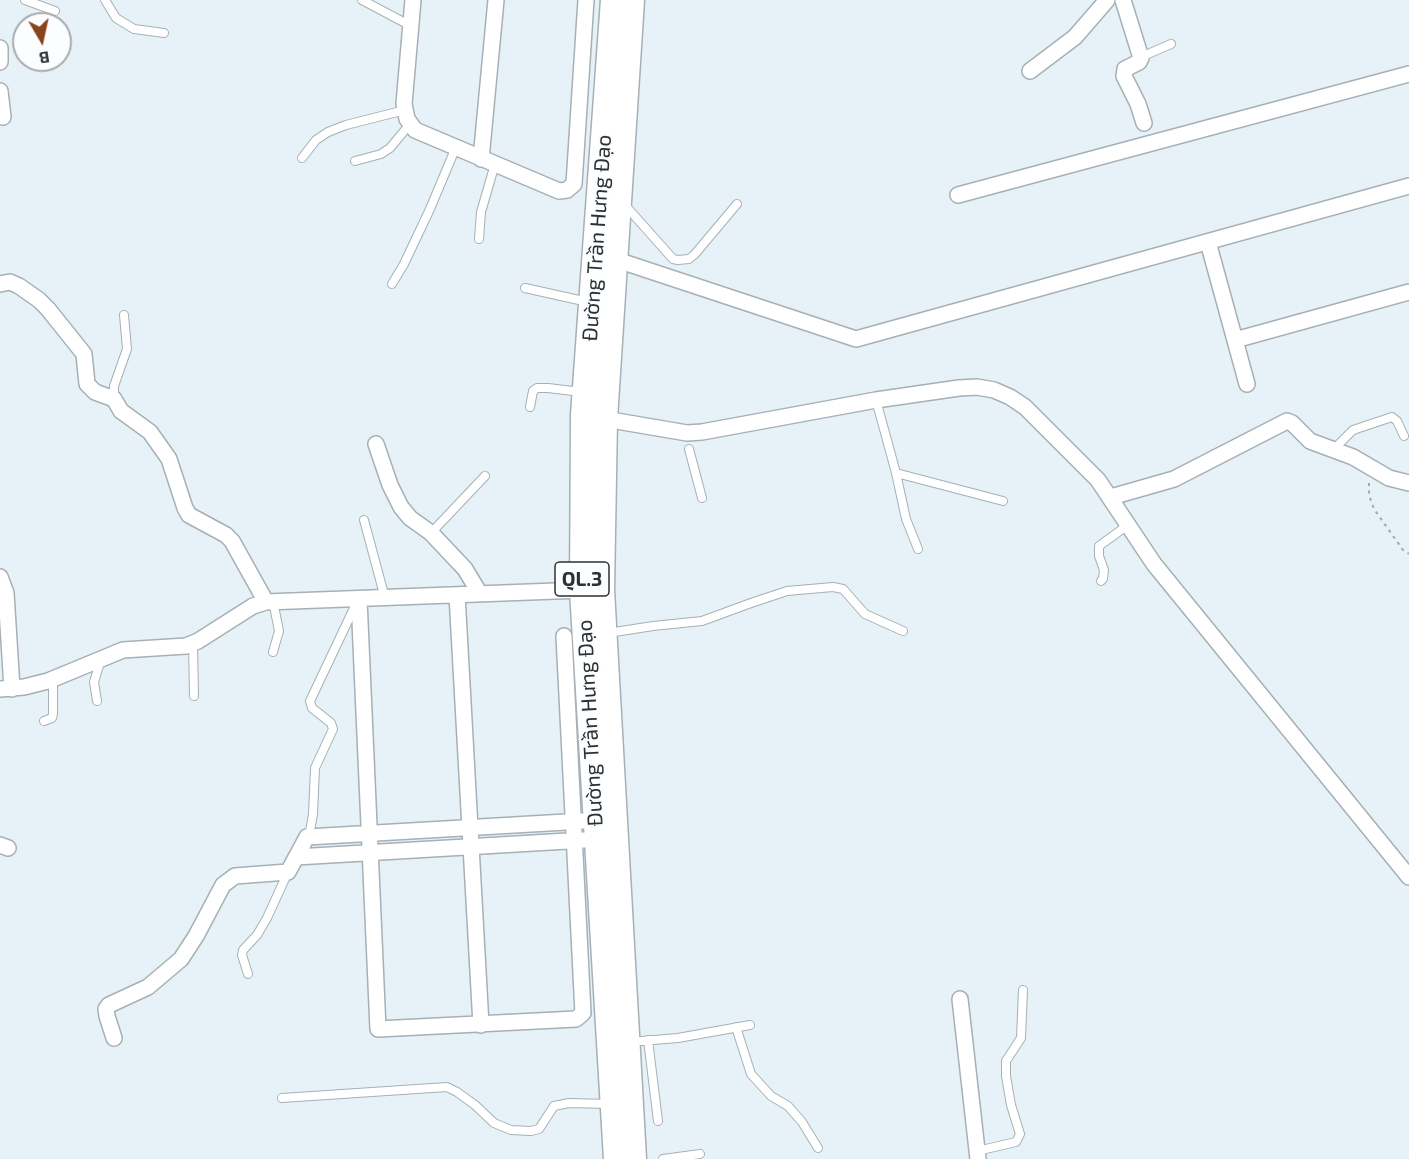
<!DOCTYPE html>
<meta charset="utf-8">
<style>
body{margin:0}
#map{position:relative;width:1409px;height:1159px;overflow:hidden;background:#e6f2f8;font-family:"Exo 2",sans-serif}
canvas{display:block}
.north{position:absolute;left:12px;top:12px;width:60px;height:60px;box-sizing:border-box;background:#fbfdfe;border:2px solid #a8abad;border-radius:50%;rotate:171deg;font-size:16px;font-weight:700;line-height:24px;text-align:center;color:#2c3133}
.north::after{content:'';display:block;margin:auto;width:21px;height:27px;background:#89431e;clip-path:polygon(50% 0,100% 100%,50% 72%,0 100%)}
</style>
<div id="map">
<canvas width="1409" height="1159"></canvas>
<div class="north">B</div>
</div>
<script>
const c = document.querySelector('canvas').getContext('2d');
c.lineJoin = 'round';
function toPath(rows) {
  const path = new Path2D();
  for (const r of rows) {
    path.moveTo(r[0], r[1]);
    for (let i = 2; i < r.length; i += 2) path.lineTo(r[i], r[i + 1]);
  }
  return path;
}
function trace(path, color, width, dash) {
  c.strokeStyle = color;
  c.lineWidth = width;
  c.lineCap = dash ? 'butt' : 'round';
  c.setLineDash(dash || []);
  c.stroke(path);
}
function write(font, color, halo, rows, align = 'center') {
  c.font = font + ' "Exo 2",sans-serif';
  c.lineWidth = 4.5;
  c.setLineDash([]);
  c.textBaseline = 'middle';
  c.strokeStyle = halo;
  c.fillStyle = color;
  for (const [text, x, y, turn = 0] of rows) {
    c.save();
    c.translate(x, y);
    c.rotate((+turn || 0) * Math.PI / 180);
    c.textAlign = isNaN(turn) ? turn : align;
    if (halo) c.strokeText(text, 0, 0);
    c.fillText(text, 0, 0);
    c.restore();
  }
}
const path = toPath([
 [1369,483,1369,495,1374,509,1403,550,1409,554]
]);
const service = toPath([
 [25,0,55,11],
 [105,0,116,18,134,29,164,33],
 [362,0,411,26],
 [1141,57,1171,44],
 [302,158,316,140,328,132,346,125,405,110],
 [355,161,381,154,390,148,410,124],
 [624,204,673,259,678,260,689,259,695,254,737,204],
 [479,239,481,212,495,164],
 [392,284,404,264,430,209,456,147],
 [525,288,588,302],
 [114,399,114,386,127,349,124,315],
 [876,400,896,473,906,519,918,549],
 [530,407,533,391,537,388,548,388,581,392],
 [689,449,702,498],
 [1333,450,1353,430,1392,417,1397,421,1404,436],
 [896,473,1003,501],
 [364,520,385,598],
 [431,533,485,476],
 [1101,581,1103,579,1104,570,1099,556,1099,546,1128,525],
 [608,633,653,626,702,621,751,603,787,591,833,587,843,589,865,614,903,631],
 [193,643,194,696],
 [273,652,279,631,273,601],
 [97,701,94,682,101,659],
 [44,721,52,718,53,714,53,679],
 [307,837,310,831,313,814,315,768,333,729,331,723,312,708,310,701,355,606],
 [248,974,242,955,243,950,257,935,267,918,288,872],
 [736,1027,751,1074,771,1096,788,1106,802,1122,818,1148],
 [648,1040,658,1121],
 [629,1042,678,1038,750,1025],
 [282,1098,447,1087,457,1092,475,1105,494,1123,511,1130,531,1131,539,1129,554,1106,569,1103,611,1104],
 [977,1151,1016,1142,1020,1134,1011,1105,1006,1076,1006,1061,1021,1038,1023,990],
 [663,1159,700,1154]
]);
const minor = toPath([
 [413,0,404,104,407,119,415,130,559,191,567,190,574,184,586,0],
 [1123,0,1141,58,1139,62,1125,69,1124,76,1138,104,1144,123],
 [0,48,0,62],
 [1030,71,1075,37,1107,0],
 [0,91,3,117],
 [481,159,496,0],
 [958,195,1409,74],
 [1208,242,1247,384],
 [614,259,856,339,1409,186],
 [0,284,10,282,19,286,39,300,48,309,84,354,87,384,95,392,114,399,121,411,150,432,169,459,185,508,189,515,226,535,232,541,266,602],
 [1235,340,1409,292],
 [599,418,687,433,702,432,876,400,959,388,977,387,994,390,1010,397,1025,407,1098,480,1154,564,1409,877],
 [376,444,390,485,401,507,410,518,431,533,465,569,480,594],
 [1111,497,1174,479,1287,421,1292,423,1310,441,1353,457,1389,478,1409,483],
 [0,577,6,593,12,689],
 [457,595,481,1025],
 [359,599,378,1029,576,1019,583,1013,564,636],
 [0,689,24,687,48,681,123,650,186,646,198,641,253,606,266,602,582,590],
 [0,845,8,848],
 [296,857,584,840],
 [960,999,978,1159],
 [114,1038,107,1016,106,1009,109,1005,148,987,181,959,196,936,223,885,235,876,288,872,307,837,583,821]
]);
const trunk = toPath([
 [613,0,583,415,582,590,616,1159],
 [632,0,605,419,602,590,634,1159]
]);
const shields = [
 [582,579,54]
];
const shieldNames = [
 ["QL.3",582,579]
];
const streetNames = [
 ["Đường Trần Hưng Đạo",597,238,-86],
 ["Đường Trần Hưng Đạo",590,723,-93]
];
trace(service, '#a6b0b6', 10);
trace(minor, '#a6b0b6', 18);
trace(trunk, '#a6b0b6', 27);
trace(path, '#9ea7ac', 2, [3, 4.5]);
trace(service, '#fff', 8);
trace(minor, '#fff', 15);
trace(trunk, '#fff', 24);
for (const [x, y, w] of shields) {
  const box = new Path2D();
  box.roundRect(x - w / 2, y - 17, w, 34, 4.5);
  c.fillStyle = '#fbfdfe';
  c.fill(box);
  trace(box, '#2c3133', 1.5);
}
write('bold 20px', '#2c3133', null, shieldNames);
write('21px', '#2c3133', '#fbfdfe', streetNames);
</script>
